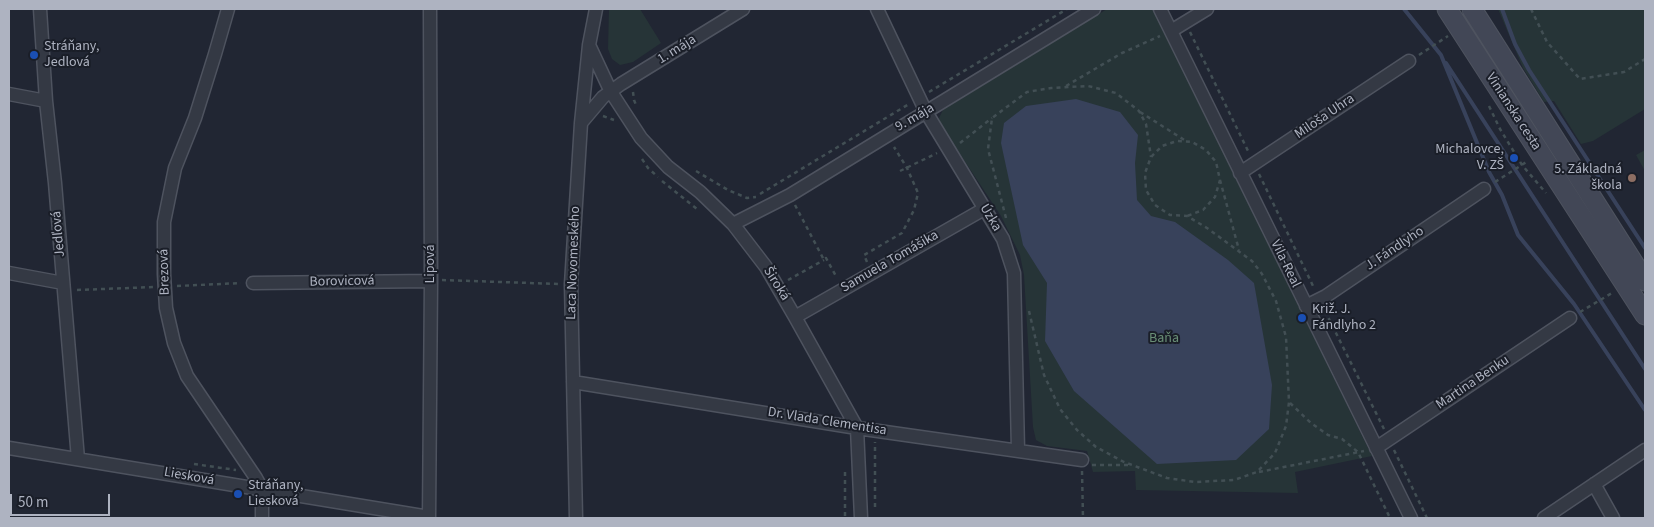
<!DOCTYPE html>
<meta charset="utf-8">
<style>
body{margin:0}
#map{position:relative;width:1654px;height:527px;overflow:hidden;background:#212633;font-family:"Source Sans 3",sans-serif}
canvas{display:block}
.frame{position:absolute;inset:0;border:10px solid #aeb3c1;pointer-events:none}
.scale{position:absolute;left:10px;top:494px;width:100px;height:22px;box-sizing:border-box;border:2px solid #aeb3c1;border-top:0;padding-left:6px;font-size:15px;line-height:18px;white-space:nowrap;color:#aeb3c1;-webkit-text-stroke:4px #1a1e28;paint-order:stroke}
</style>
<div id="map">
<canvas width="1654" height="527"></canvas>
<div class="frame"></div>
<div class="scale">50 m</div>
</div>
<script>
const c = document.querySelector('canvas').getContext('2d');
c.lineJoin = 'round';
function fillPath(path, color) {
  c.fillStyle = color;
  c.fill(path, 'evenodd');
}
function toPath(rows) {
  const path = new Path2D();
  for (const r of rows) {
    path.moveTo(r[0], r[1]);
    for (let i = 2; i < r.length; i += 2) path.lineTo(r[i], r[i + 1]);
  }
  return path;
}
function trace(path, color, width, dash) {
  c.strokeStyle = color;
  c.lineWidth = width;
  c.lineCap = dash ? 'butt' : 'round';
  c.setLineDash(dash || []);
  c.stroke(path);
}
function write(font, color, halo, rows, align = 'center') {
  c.font = font + ' "Source Sans 3",sans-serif';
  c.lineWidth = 4;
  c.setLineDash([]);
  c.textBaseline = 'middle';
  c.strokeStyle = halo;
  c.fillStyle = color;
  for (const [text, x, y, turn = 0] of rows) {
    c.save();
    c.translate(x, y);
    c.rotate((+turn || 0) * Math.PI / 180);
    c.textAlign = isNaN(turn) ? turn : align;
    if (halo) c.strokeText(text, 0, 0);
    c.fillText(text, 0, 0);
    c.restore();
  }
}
const green = toPath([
 [609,9,640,9,661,43,633,62,620,65,612,59,608,49],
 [1107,9,1153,9,1372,456,1295,472,1298,493,1136,490,1135,471,1093,472,1087,451,1047,446,1036,440,1033,427,1024,275,1020,255,1001,216,940,124,939,118,943,110],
 [1498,9,1645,9,1645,109,1593,141,1581,144,1554,101,1544,102,1523,68],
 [1645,150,1645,171,1636,155]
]);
const water = toPath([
 [1076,99,1120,112,1138,135,1135,163,1137,200,1151,216,1175,222,1228,260,1254,283,1272,385,1269,429,1236,460,1157,464,1074,391,1045,341,1047,283,1023,245,1001,143,1004,123,1026,106]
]);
const stream = toPath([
 [1404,9,1441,55,1489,172,1502,195,1518,235,1574,304,1645,410],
 [1502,9,1515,44,1529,70,1645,248],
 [1446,63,1645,369]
]);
const path = toPath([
 [1531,9,1547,42,1580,79,1624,72,1645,59],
 [1190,32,1249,153],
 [1419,55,1448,36],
 [1066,86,1122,53,1160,36],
 [633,92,634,100,636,105],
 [929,92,1067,9],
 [1489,106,1500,129,1522,165,1546,193],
 [1140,112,1186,141],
 [603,116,614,120],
 [960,143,992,118],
 [642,159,648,168,658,177],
 [696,171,728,190,747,198,756,197],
 [900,171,937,153],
 [1259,174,1314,288],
 [1220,180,1239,250],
 [662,181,697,209],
 [1495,182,1528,161],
 [760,194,909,104],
 [795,205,824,260,826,258,837,278],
 [1006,218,988,149,992,118,1027,92,1051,88,1088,86,1116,93,1139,111,1146,124,1151,157],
 [867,262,864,255,902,233,914,210,918,193,907,168,894,147],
 [442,280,559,284],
 [788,280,824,260],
 [177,286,241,283],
 [77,290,154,287],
 [1029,311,1044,375,1060,409,1077,430,1096,447,1124,462,1167,478,1195,482,1234,480,1257,472,1275,453,1286,426,1289,402,1286,337,1276,301,1262,274,1252,261,1207,228,1187,216,1170,215,1155,205,1146,190,1145,173,1151,157,1162,146,1177,141,1192,142,1206,150,1216,162,1220,180,1215,197,1203,210,1187,216],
 [1325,311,1384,429],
 [1580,312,1612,293],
 [1290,403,1311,423,1328,435,1342,439,1358,452,1390,518],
 [1394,450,1427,518],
 [194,464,236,470],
 [1092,465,1132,465],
 [1082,471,1083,518],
 [845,472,845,518],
 [1259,472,1364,451],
 [875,507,875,442]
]);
const street = toPath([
 [40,9,46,101,55,183,78,459],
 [228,9,215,54,195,118,175,168,164,222,164,274,166,308,174,343,187,376,256,478,262,489,262,518],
 [877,9,926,112,1003,239,1014,273,1018,450],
 [1160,9,1411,518],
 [1171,31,1207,9],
 [589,45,611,92,641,138,668,167,700,192,733,224,766,267,795,317,857,428,861,518],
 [9,94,46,101],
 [581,123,603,97,621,84,743,9],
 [1240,173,1409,61],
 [733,224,790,195,1094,9],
 [9,273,63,283],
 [253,283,431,281],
 [1306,306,1326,296,1484,189],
 [795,317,984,209],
 [573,382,857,428,1082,460],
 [9,448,429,517],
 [1376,448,1570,318],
 [1594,484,1613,518],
 [429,518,431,281,430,9],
 [576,518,571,284,581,123,589,45,596,9],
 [1544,518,1645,450]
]);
const secondary = toPath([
 [1447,9,1645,315],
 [1472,9,1645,281]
]);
const markers = [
 [34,55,5,"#1a4fb4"],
 [1514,158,5,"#1a4fb4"],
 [1632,178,5,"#8d6e63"],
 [1302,318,5,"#1a4fb4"],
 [238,494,5,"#1a4fb4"]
];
const poiNames = [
 ["Stráňany,",44,47],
 ["Jedlová",44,63],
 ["Michalovce,",1504,150,"right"],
 ["V. ZŠ",1504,166,"right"],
 ["5. Základná",1622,170,"right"],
 ["škola",1622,186,"right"],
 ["Križ. J.",1312,310],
 ["Fándlyho 2",1312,326],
 ["Stráňany,",248,486],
 ["Liesková",248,502]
];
const streetNames = [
 ["1. mája",677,50,-32],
 ["Vinianska cesta",1513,112,57],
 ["Miloša Uhra",1325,117,-34],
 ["9. mája",915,118,-30],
 ["Úzka",990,218,59],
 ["Jedľová",59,234,-95],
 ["J. Fándlyho",1395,249,-34],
 ["Samuela Tomášika",890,262,-30],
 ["Laca Novomeského",574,263,-88],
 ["Lipová",431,264,-90],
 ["Vila-Real",1285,264,64],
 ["Brezová",165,272,-92],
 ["Borovicová",342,282,-1],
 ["Široká",776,284,58],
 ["Martina Benku",1473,383,-34],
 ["Dr. Vlada Clementisa",827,422,9],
 ["Liesková",189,477,10]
];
const parkNames = [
 ["Baňa",1164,339]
];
fillPath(green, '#263437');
fillPath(water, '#38425b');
trace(stream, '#38425b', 4);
trace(street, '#4e535f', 15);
trace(secondary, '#4e535f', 21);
trace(path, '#424f54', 2.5, [4, 4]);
trace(street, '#343944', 12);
trace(secondary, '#424756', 19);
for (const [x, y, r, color] of markers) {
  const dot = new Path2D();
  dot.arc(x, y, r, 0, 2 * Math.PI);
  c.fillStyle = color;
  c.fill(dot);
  trace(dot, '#1a1e28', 2);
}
write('14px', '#aeb3c1', '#1a1e28', poiNames, 'left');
write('14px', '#aeb3c1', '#1a1e28', streetNames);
write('14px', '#698e76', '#1a1e28', parkNames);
</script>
